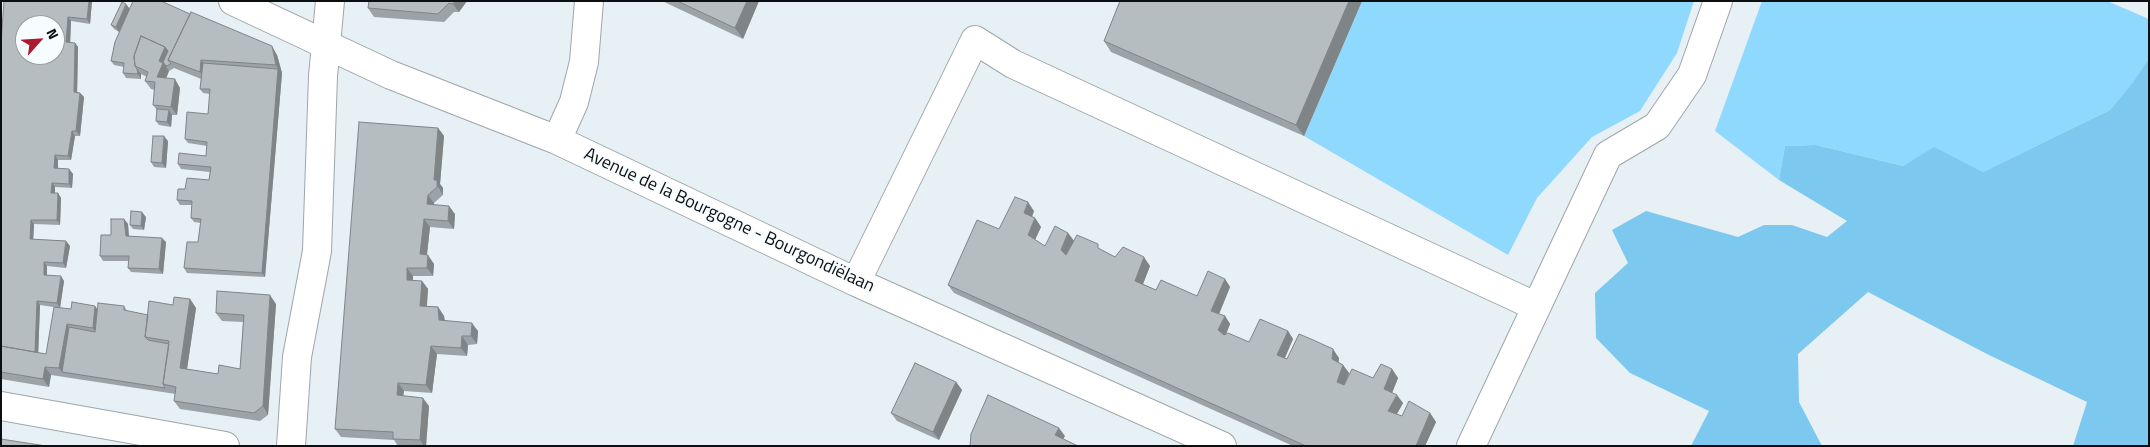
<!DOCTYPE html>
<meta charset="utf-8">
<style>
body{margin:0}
#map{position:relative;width:2150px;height:447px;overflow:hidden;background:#e7f0f4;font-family:"Titillium Web",sans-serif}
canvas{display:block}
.frame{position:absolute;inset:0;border:2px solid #0c0f11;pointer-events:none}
.north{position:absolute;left:15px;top:15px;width:50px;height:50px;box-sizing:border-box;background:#f7fcff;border:1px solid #999da0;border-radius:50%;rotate:64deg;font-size:14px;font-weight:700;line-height:20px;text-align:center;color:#0c0f11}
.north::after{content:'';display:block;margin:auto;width:18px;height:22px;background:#ad192d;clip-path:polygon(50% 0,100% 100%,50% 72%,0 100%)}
</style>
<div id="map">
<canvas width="2150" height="447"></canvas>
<div class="frame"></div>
<div class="north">N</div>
</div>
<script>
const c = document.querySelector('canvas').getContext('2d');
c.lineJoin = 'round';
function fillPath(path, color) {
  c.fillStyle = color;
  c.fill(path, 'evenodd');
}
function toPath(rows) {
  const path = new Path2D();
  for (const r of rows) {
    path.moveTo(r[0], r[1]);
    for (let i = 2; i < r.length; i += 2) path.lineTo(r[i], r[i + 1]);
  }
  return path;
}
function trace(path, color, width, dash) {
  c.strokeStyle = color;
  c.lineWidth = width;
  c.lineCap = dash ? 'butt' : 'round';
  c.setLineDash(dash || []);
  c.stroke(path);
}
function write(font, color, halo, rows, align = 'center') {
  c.font = font + ' "Titillium Web",sans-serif';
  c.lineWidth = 4;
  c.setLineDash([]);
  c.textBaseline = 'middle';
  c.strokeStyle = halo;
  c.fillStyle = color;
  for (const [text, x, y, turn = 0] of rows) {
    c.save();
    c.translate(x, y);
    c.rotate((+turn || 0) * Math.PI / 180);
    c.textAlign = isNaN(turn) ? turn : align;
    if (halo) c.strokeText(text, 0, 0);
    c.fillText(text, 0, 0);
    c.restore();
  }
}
const green = toPath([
 [1362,1,1694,1,1677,53,1640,111,1592,137,1537,198,1508,255,1304,136],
 [1762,1,2107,1,2149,19,2149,58,2133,82,2110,110,1983,172,1934,148,1903,166,1816,145,1785,146,1779,180,1715,131]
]);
const forest = toPath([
 [2149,58,2149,446,2073,446,2087,402,1987,354,1868,292,1798,354,1799,402,1822,446,1691,446,1709,411,1630,373,1596,338,1595,293,1628,263,1612,230,1646,211,1738,237,1764,225,1792,225,1827,237,1847,221,1779,180,1785,146,1816,145,1903,166,1934,147,1983,172,2110,110,2133,82]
]);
const minor = toPath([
 [233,1,391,75,557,140,856,282,1222,446],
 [557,140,574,102,584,62,589,1],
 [856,282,975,40,1013,64,1535,306],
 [1,406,225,446],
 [291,446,297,357,317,251,323,76,330,1],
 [1471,446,1608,155,1657,126,1692,75,1718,1]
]);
const wall = toPath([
 [92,1,90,24,71,21,70,43,75,43,78,47,77,92,80,93,84,97,80,136,75,136,71,160,58,160,58,169,69,169,73,174,72,188,55,187,55,193,58,193,61,198,60,225,34,224,33,239,66,241,70,246,66,268,47,266,47,275,64,281,60,308,40,305,38,353,46,354,71,309,98,309,124,306,127,311,148,315,190,299,196,308,187,369,218,374,240,369,243,322,222,321,216,313,276,304,268,415,260,421,180,409,174,401,175,394,169,393,51,375,49,387,1,379,1,43],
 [467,1,459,12,454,12,444,22,374,17,368,8],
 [662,1,759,1,743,39],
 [1120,1,1362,1,1304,136,1111,52,1104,41],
 [129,9,277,55,282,73,265,277,187,273,184,268,198,242,201,223,194,222,191,218,192,205,180,205,177,200,185,189,209,180,210,172,181,169,178,164,206,156,207,146,188,143,185,139,208,114,210,94,203,93,200,89,201,79,174,68,169,71,166,78,180,88,177,115,172,115,171,127,159,125,156,121,157,110,153,105,155,90,151,89,145,81,147,77,141,74,141,79,126,78,123,73,124,67,114,65,111,61,125,19,119,32,114,29,111,25],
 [438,128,444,136,440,184,443,188,443,195,434,203,434,205,455,214,454,229,430,227,427,255,434,264,433,276,413,276,413,281,422,281,428,289,427,306,438,307,444,316,445,320,478,331,477,344,468,345,467,356,437,354,432,393,404,391,403,396,429,406,426,446,398,446,394,440,341,437,335,429],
 [168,141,166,168,154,167,151,162],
 [1034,211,1032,217,1035,218,1041,227,1035,240,1045,246,1068,233,1074,241,1102,250,1115,257,1150,266,1143,284,1156,290,1197,296,1225,279,1230,287,1219,314,1225,316,1230,324,1226,334,1249,342,1288,331,1293,339,1285,358,1287,359,1339,358,1338,362,1343,365,1349,373,1347,379,1373,378,1392,369,1398,378,1392,393,1403,403,1397,414,1402,416,1430,413,1436,422,1425,446,1293,446,954,293,948,285,999,229],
 [146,217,144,230,133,229,130,225],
 [124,219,128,224,129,236,166,242,163,274,131,272,128,268,129,261,103,261,100,256,111,235],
 [956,382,962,390,939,440,897,421,891,413]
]);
const shadedWall = toPath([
 [89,1,92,1,90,24,87,19],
 [455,1,467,1,459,12,453,4],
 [747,1,759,1,743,39,735,28],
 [1349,1,1362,1,1304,136,1296,125],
 [126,4,130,9,119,32,116,27],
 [68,17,71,21,70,47,66,42],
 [75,43,78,47,77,97,74,92],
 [272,46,277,55,282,73,265,277,262,273,278,69,276,65],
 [165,47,171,55,166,67,169,71,163,86,157,77,159,61],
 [201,60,207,68,206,81,200,72],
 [137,69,141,74,141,79,138,74],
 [175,79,180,88,177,115,171,107],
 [80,93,84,97,80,136,76,131],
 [169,110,172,115,171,127,167,122],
 [438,128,444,136,440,184,443,188,443,195,434,180],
 [72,131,75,136,71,160,68,156],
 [164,136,168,141,166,168,162,163],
 [55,155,58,160,58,173,54,168],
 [69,169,73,174,72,188,69,184],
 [52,183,55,187,55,198,51,193],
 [58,193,61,198,60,225,57,220],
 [428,195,434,203,433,213,427,204],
 [1028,202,1034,211,1030,221,1024,213],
 [449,206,455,214,454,229,448,221],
 [142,212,146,217,144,230,141,226],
 [1035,218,1041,227,1033,244,1028,235],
 [124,219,128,224,129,241,126,236],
 [424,219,430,227,426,262,420,254],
 [31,220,34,224,33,244,30,239],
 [1068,233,1074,241,1067,259,1061,250],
 [162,238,166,242,163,274,159,269],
 [66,241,70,246,66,268,63,263],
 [428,255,434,264,433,276,427,268],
 [1144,257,1150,266,1141,289,1135,281],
 [44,262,47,266,47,280,44,275],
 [407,268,413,276,413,289,407,280],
 [61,276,64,281,60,308,57,303],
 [1225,279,1230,287,1217,319,1211,311],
 [422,281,428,289,426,314,420,306],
 [270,295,276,304,268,415,263,406],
 [190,299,196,308,186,376,180,368],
 [37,301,40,305,38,360,34,355],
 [95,306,101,314,98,336,93,328],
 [438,307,444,316,445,328,439,320],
 [1225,316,1230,324,1224,339,1218,330],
 [472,323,478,331,477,344,471,336],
 [67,324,72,332,62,372,59,368],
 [1288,331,1293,339,1282,364,1277,355],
 [462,336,468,345,467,356,461,348],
 [431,346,437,354,432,393,426,385],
 [1333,349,1339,358,1338,368,1332,359],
 [1343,365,1349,373,1343,391,1337,382],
 [45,367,51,375,49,387,43,379],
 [1392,369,1398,378,1390,398,1384,389],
 [956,382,962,390,939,440,933,432],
 [398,383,404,391,402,404,397,395],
 [1397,395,1403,403,1394,419,1388,411],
 [423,398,429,406,426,446,424,446,420,440],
 [1430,413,1436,422,1425,446,1416,446],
 [1059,428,1065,436,1061,443,1055,435]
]);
const building = toPath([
 [4,1,89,1,87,19,68,17,66,42,75,43,74,92,80,93,76,131,72,131,68,156,55,155,54,168,69,169,69,184,52,183,51,193,58,193,57,220,31,220,30,239,66,241,63,263,44,262,44,275,61,276,57,303,37,301,35,352,1,346,1,43,4,1],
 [25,25,55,25,55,55,25,55,25,25],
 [133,1,161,1,190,14,168,60,171,64,166,66,163,62,168,51,165,47,141,36,134,56,135,66,137,69,138,74,123,73,124,63,111,61,115,42,133,1],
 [369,1,455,1,453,4,449,3,438,14,368,8,369,1],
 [677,1,747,1,735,28,677,1],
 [1120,1,1349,1,1296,125,1104,41,1120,1],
 [122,2,126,4,116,27,111,25,122,2],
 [191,12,272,46,276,65,201,60,200,72,168,60,191,12],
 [141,36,165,47,159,61,163,63,157,77,175,79,171,107,153,105,155,82,145,81,148,72,135,66,134,56,141,36],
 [203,63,278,69,262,273,184,268,187,242,198,242,201,219,191,218,192,201,177,200,178,189,185,189,187,178,209,180,211,167,178,164,179,153,206,156,207,142,185,139,187,112,208,114,210,89,200,89,203,63],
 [157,109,169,110,167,122,156,121,157,109],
 [359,122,438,128,434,180,437,180,437,187,428,195,427,204,449,206,448,221,424,219,420,254,428,255,427,268,407,268,407,280,422,281,420,306,438,307,439,320,472,323,471,336,462,336,461,348,431,346,426,385,398,383,397,395,423,398,420,440,393,439,393,432,335,429,359,122],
 [153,136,164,136,162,163,151,162,153,136],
 [1015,197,1028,202,1024,213,1035,218,1028,235,1045,246,1055,226,1068,233,1061,250,1066,255,1077,235,1098,244,1098,248,1115,257,1123,247,1144,257,1135,281,1156,290,1161,280,1197,296,1208,271,1225,279,1211,311,1225,316,1218,330,1224,335,1228,333,1249,342,1260,319,1288,331,1277,355,1287,359,1299,334,1311,339,1333,349,1332,359,1343,365,1337,382,1344,385,1352,369,1373,378,1381,364,1392,369,1384,389,1397,395,1388,411,1402,416,1409,401,1430,413,1416,446,1306,446,948,285,977,220,999,229,1015,197],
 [131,211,142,212,141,226,130,225,131,211],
 [111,219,124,219,126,236,162,238,159,269,128,268,129,256,100,256,101,235,111,235,111,219],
 [217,291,270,295,263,406,254,413,174,401,176,387,163,384,169,341,145,337,149,301,173,305,174,297,190,299,180,368,218,374,219,365,240,369,244,315,216,313,217,291],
 [72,302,95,306,93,328,67,324,59,368,45,367,43,379,1,372,1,346,46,354,54,307,71,309,72,302],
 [98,303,124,306,124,310,148,315,145,337,148,340,169,344,163,384,165,388,62,372,69,327,95,332,98,303],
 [915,363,956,382,933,432,891,413,915,363],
 [988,395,1059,428,1055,435,1078,446,970,446,971,434,988,395],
 [1,439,46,446,1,446,1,439]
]);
const streetNames = [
 ["Avenue de la Bourgogne - Bourgondiëlaan",729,221,25]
];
fillPath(green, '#90d9fe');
fillPath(forest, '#7cc8ee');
trace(minor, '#9ea6ab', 30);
trace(minor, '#fff', 28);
fillPath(wall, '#9ca3a6');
fillPath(shadedWall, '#7f8487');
fillPath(building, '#b5bdc1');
trace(building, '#7f8487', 1);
write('18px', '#0c0f11', '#f7fcff', streetNames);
</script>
